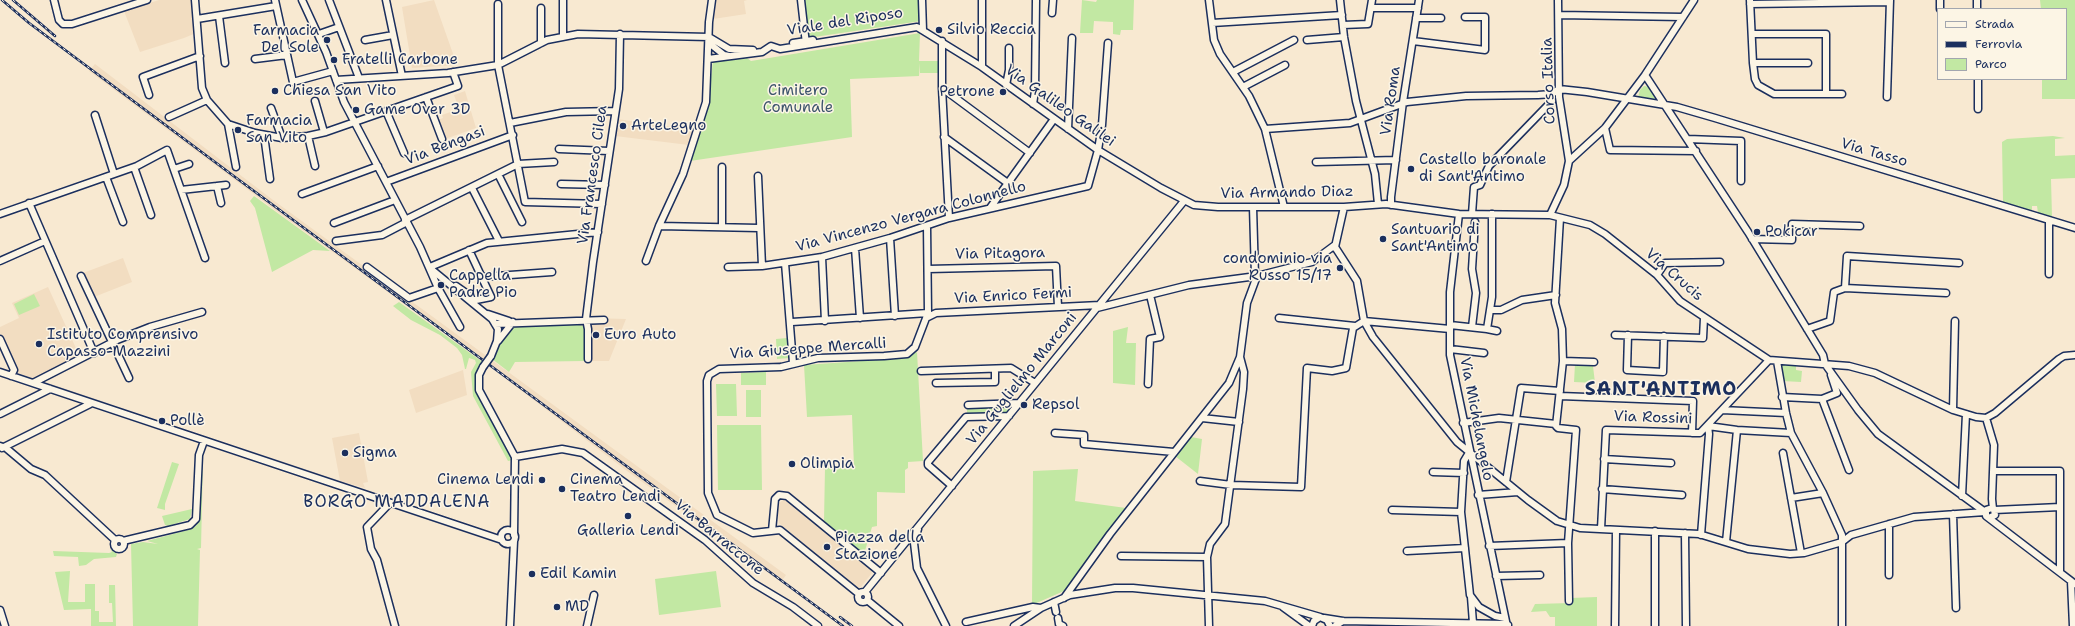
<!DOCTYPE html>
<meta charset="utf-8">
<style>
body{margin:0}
#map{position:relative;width:2075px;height:626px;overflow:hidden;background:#f8e9d1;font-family:"Shantell Sans",sans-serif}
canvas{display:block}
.legend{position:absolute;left:1937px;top:8px;width:130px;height:72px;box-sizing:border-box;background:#fcf5e5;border:1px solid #a2a6af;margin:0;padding:5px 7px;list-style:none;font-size:12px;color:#1b2f5e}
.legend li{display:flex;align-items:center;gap:8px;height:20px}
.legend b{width:20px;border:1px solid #a2a6af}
</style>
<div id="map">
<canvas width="2075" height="626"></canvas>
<ul class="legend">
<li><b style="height:5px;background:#fcf5e5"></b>Strada</li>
<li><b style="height:5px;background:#1b2f5e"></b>Ferrovia</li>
<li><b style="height:11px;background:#c2e8a3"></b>Parco</li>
</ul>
</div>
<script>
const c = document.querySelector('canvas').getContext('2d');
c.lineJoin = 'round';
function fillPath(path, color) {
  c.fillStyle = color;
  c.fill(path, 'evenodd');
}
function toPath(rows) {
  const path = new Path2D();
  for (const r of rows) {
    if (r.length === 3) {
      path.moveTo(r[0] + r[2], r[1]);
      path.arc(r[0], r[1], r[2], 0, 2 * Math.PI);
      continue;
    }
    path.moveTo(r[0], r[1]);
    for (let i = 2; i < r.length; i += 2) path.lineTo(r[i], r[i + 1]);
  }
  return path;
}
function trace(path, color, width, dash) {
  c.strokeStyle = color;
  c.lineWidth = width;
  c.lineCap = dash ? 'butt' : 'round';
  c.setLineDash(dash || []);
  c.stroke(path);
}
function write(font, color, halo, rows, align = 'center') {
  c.font = font + ' "Shantell Sans",sans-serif';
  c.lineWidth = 3;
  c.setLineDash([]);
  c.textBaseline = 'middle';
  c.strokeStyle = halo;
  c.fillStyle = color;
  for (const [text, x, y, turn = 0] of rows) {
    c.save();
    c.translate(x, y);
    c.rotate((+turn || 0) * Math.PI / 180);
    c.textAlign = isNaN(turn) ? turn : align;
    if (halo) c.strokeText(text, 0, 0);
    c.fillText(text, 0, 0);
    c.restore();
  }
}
const built = toPath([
 [159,0,193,0,196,33,184,38,140,52,124,11],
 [434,0,457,65,412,68,402,7],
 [716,0,747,0,744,1,746,14,713,19],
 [95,64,273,200,786,575,781,582,627,471,480,359,279,213,89,71],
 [465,91,476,128,445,139,438,120,443,118,442,115,459,109,454,95],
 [617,119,694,130,689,145,615,136],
 [123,258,132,282,94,297,83,273],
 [48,287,80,357,35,379,18,373,0,333,0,327,19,318,12,303],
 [591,318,626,319,609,361,589,361],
 [463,370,467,395,416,413,409,390],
 [359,433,368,482,363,483,365,488,340,481,332,438],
 [783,500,788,500,871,569,872,573,860,588,854,585,779,523,777,505]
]);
const green = toPath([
 [805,0,920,0,921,21,808,38],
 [1082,0,1096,2,1097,0,1134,0,1133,30,1121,30,1120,35,1113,34,1113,22,1094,21,1093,33,1080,33],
 [2040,0,2075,0,2075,99,2042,99,2042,79,2066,79,2066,9,2041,9],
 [920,33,919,61,939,61,939,73,920,73,920,63,919,76,850,79,852,137,690,161,708,103,713,61,747,58,751,61],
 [1644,86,1651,87,1659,100,1638,97,1640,90],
 [2053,136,2065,138,2055,139,2055,156,2075,155,2075,178,2051,179,2052,217,2038,213,2037,206,2032,206,2032,211,2003,202,2002,142,2007,139],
 [254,196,330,251,313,250,272,272,255,208,250,201],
 [34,294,40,306,19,315,14,304],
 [399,302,484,363,476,387,510,448,513,460,508,461,473,396,471,372,476,363,475,360,469,358,466,369,465,369,462,355,457,348,440,335,411,320,393,306],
 [515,325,580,325,585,327,584,361,515,362,509,372,492,359,497,352,500,342],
 [1128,327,1126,343,1136,343,1135,385,1113,383,1113,331],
 [787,338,789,358,777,359,776,339],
 [917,352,923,461,908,462,908,468,905,470,905,493,877,492,877,526,872,527,864,554,824,521,825,468,854,467,852,415,807,417,804,365,905,358],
 [1575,364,1593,366,1595,383,1574,382],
 [1783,364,1796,365,1796,370,1802,371,1801,382,1782,381,1781,366],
 [766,372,766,385,741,385,741,373],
 [716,384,736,384,737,416,717,416],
 [746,390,761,390,761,417,746,417],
 [1017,404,1007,415,967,416,967,406],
 [717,425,761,425,762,490,718,490],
 [1191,437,1202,439,1198,474,1175,456],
 [203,459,201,548,197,549,200,550,198,626,133,626,131,544,143,542,158,544,147,541,188,530,196,526,199,519],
 [172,462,179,464,165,504,165,510,157,508],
 [1078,469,1075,501,1126,508,1064,591,1032,605,1033,471],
 [192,509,190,519,168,526,165,525,162,516],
 [110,549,117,554,116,557,94,559,86,565,79,566,78,557,54,556,53,551,109,553,112,552],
 [70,571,68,602,85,602,85,584,95,584,95,611,99,611,99,622,113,622,112,603,109,603,109,585,115,585,116,626,91,626,91,609,64,610,55,572],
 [716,571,721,607,659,615,655,579],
 [1597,597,1597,626,1555,626,1555,617,1550,617,1546,611,1531,612,1535,604,1571,603,1571,598]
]);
const minor = toPath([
 [54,0,59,20,63,24,72,24,147,0],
 [195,0,202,88,207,100,228,124,255,133,282,138,308,136,326,132,458,86,453,72],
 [275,0,293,82,333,71],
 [302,0,326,52,344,102,420,247,438,288,460,327],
 [329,0,359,78],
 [386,0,402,76],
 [563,0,563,35],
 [801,0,806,44],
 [922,0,923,30],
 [982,0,982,67],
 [1209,0,1214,40,1220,54,1249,96,1265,129,1284,207],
 [1340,0,1344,37,1356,101,1375,174,1378,204],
 [1750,0,1753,63,1755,79,1758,85,1774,94,1842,94],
 [1977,0,1977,9],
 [498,4,498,65,525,202,602,204],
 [1750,4,1890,2],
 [1371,8,1418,8],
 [1940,9,1940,0],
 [1052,13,1053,0],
 [1559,15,1683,17],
 [219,16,225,63],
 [1416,18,1441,18],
 [197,19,276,6],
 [1212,23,1342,15],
 [1343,25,1368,24,1372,0],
 [319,34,339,27],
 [1753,34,1826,34,1826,93],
 [365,40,393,35],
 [1307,40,1344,37],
 [942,41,942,88,949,218],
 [1413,41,1485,50,1485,17,1465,17],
 [541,43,541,8],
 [709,43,724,55,729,56],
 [793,43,813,40],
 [255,59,287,55],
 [708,59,762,52,771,46,780,49,917,27,982,67,1098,150,1161,188,1194,205,1218,207,1344,207,1386,204,1459,214,1550,215,1590,225,1605,234,1657,275,1680,301,1769,360,1849,366,1875,373,1953,410,1976,417,1986,418,1995,413,2059,359,2064,356,2075,355],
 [1753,63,1808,63],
 [1233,72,1294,40],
 [1645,75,1748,232,1823,355,1825,364,1858,410,1878,434,1985,512],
 [1978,79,1978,109],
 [336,80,448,73,498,65,547,40,578,34,709,37,729,49,753,50],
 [1006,85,1009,70,1009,48],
 [1243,87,1285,65],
 [942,88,1030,153],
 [149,95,143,77,200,56],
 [426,97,442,139],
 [1887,97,1890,0],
 [315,101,324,132],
 [1033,104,1035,91,1036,0],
 [271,108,282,138],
 [386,111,404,153],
 [95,115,114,174],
 [169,117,207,100],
 [510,123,566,112,615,111],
 [228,124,236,167],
 [1605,128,1610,150,1696,151],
 [1068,129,1072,38],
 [1265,129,1350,123,1407,102,1466,96,1538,95,1552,94,1559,89,1587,92,1677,107,1715,118,2075,228],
 [264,135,270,179],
 [308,136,315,166],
 [944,137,1009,184],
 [1688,139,1741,141,1741,181],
 [559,149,609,151],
 [1569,161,1605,128,1645,75,1694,0],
 [1316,162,1396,160],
 [134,167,151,215],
 [174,169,189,164],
 [498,174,522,222],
 [758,176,762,266],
 [106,177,123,222],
 [386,182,513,135],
 [561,184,605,185],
 [217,186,221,203],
 [472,188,499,241],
 [181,190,226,185],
 [302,194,378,166],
 [29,203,94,353],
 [1391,205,1391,197,1403,102,1419,0],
 [1253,207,1255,276],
 [1344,207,1335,247,1357,281,1364,321,1373,337,1457,442,1528,500,1557,521,1580,528,1699,534,1748,549,1790,554,1804,553,1842,542,1851,535,1914,517,1985,512],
 [990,208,1054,119],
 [0,214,137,166,167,150,205,258],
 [1459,214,1450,292,1450,355,1507,626],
 [1472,214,1474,187,1480,185,1489,166,1552,101],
 [1550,215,1564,185,1569,161,1559,97,1558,0],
 [1560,218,1555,303,1562,329,1563,361],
 [405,220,518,164,554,162],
 [334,223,395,200],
 [659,226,759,228],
 [722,227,722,167],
 [890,238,895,316],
 [1752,239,1792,240,1792,224,1860,226],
 [336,241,382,235,407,222],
 [855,248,860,318],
 [822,257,825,321],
 [0,261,45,241],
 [646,261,659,226,683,174,706,102,709,22,712,0],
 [785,263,793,363],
 [367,267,409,298,438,288],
 [430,267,487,243,598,232],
 [728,267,762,266,822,257,890,238,949,218,1088,186,1098,150,1102,125,1108,43],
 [431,269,492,319,498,329,497,341,491,356],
 [928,269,1056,266,1058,307],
 [2049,274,2049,220],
 [1657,275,1665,263,1720,262],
 [81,276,129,378],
 [482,277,552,272],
 [456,286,476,300,491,297,469,250],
 [1845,288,1946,293],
 [1097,308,1189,285,1257,276,1296,266,1312,262,1335,245],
 [1490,310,1501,310,1522,300,1556,295],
 [488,314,509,321],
 [928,317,936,313,1100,305],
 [1279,318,1355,326],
 [792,322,928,313],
 [495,324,604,320],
 [1450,325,1487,329,1492,297,1492,214],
 [1472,327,1476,293,1472,269,1475,222],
 [1487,329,1497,331],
 [1807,329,1830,321,1834,292,1845,288,1847,256,1959,263],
 [1615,335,1703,338,1704,318],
 [1628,335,1627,370,1663,372,1664,336],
 [0,339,14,370,11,376],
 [498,341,513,322],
 [1450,349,1484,353],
 [588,359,588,329,586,319,593,262,619,89,620,34],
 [1777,361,1786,413,1791,433,1823,493,1842,535,1842,626],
 [483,367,479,375,479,390,515,457,514,535],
 [921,371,1011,368,1035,383],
 [0,372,502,540],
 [33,383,117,340,150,327,202,312],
 [936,383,995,382,995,369],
 [1148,384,1150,339,1160,337,1150,295],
 [1560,396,1693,401,1692,433],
 [1782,397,1822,399,1837,393,1831,375],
 [1822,399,1849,470],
 [968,405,1020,403],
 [1722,410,1786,413],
 [1953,410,1955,321],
 [0,414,50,389],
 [1202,418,1239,422],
 [1986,418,1994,445,1992,499,1993,509],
 [1463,423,1499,418,1556,424],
 [1055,433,1084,435,1084,444,1174,452],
 [0,446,6,448,31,469,45,475,115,540],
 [2,448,90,404],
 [1470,451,1464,461,1461,512,1470,595,1479,607,1495,616,1505,618],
 [1783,453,1801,553],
 [515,457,562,449,583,453,705,540,753,583,793,607,818,626],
 [1604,459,1671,463],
 [1994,471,2060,471,2060,571],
 [1433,472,1464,473],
 [1200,481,1231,485,1301,487,1307,368,1332,371,1346,368,1353,328,1364,321,1450,329],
 [1506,482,1521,388,1560,391],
 [952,486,928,465,928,462,966,417,1009,416],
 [1602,489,1682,495],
 [1478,495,1518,492],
 [1962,496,1966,414],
 [1791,498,1823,493],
 [390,503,367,527,371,549,377,560,395,626],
 [1392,510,1461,512],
 [1994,510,2060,507],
 [1953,514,1956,608],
 [1989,518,1995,515,1994,510,1992,508,1986,510,1986,516,2075,584],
 [1889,524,1889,575],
 [918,529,914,543,917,568,946,626],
 [1601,529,1606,430,1700,433,1769,360],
 [508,537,7],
 [772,531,775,499,779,495,787,496,881,573],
 [1685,533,1686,626],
 [1701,535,1709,434,1708,426,1737,430,1791,433],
 [119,544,5],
 [123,541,190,525,196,519,199,455,204,441],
 [1726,542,1737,430],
 [1489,546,1568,543],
 [1407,551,1465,548],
 [1121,556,1207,557],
 [1496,576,1540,575],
 [2071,581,2073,626],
 [863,597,5],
 [865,592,1184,201],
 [859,594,780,530,753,533,717,515,708,493,707,381,709,375,719,369,781,367,818,358,884,356,907,354,915,347,928,313,927,226],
 [1471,597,1473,623],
 [1064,598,1110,534,1229,383,1240,357,1247,303,1257,276],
 [867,600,899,626],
 [1569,601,1568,543,1576,430,1558,428,1556,426,1563,361,1594,362],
 [1054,602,1056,612],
 [1283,607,1309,626],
 [0,610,5,626],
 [1058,618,1059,624,1063,626],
 [1324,618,1343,621,1506,624,1508,625],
 [966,622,1033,607,1041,608],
 [510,626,514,541],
 [587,626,594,595],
 [1014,626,1041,608,1070,595,1115,588,1133,588,1265,601,1320,617],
 [1209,626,1207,557,1210,544,1225,524,1243,389,1244,372,1240,357],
 [1312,626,1314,621,1320,617,1327,620,1330,626],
 [1335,626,1343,621],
 [1615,626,1616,530],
 [1655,626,1655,531]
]);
const rail = toPath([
 [2,0,29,23,235,177,843,626],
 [13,0,55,36],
 [840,617,852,626]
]);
const minorBridge = toPath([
 [483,367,491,356]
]);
const markers = [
 [939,30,4,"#1b2f5e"],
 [327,40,4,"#1b2f5e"],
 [334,60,4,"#1b2f5e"],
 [275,91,4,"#1b2f5e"],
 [1003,92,4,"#1b2f5e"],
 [356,110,4,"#1b2f5e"],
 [623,126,4,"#1b2f5e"],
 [238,130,4,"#1b2f5e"],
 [1411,169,4,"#1b2f5e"],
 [1757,232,4,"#1b2f5e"],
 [1383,239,4,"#1b2f5e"],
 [1340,268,4,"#1b2f5e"],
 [441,285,4,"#1b2f5e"],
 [596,335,4,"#1b2f5e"],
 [39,344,4,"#1b2f5e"],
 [1024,405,4,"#1b2f5e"],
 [162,421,4,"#1b2f5e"],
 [345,453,4,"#1b2f5e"],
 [792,464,4,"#1b2f5e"],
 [542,480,4,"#1b2f5e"],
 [562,489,4,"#1b2f5e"],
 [628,516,4,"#1b2f5e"],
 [827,547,4,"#1b2f5e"],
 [532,574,4,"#1b2f5e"],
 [557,607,4,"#1b2f5e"]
];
const streetNames = [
 ["Viale del Riposo",845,22,-9],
 ["Corso Italia",1549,81,-92],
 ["Via Roma",1391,101,-82],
 ["Via Galileo Galilei",1060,106,35],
 ["Via Bengasi",445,146,-21],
 ["Via Tasso",1874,153,16],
 ["Via Francesco Cilea",593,175,-82],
 ["Via Armando Diaz",1287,193,-1],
 ["Via Vincenzo Vergara Colonnello",911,217,-15],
 ["Via Pitagora",1000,254,-1],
 ["Via Crucis",1674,275,41],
 ["Via Enrico Fermi",1013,296,-3],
 ["Via Giuseppe Mercalli",808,349,-4],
 ["Via Guglielmo Marconi",1022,379,-51],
 ["Via Rossini",1653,418,2],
 ["Via Michelangelo",1476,419,79],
 ["Via Barraccone",719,538,39]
];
const poiNames = [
 ["Silvio Reccia",947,30],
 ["Farmacia",319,31,"right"],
 ["Del Sole",319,48,"right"],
 ["Fratelli Carbone",342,60],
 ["Chiesa San Vito",283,91],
 ["Petrone",995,92,"right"],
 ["Game Over 3D",364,110],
 ["Farmacia",246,121],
 ["San Vito",246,138],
 ["ArteLegno",631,126],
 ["Castello baronale",1419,160],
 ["di Sant'Antimo",1419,177],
 ["Santuario di",1391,230],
 ["Sant'Antimo",1391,247],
 ["Pokicar",1765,232],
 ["condominio via",1332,259,"right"],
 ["Russo 15/17",1332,276,"right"],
 ["Cappella",449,276],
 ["Padre Pio",449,293],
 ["Istituto Comprensivo",47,335],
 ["Capasso-Mazzini",47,352],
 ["Euro Auto",604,335],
 ["Repsol",1032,405],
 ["Pollè",170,421],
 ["Sigma",353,453],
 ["Olimpia",800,464],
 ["Cinema Lendi",534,480,"right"],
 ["Cinema",570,480],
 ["Teatro Lendi",570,497],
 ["Galleria Lendi",628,531,"center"],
 ["Piazza della",835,538],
 ["Stazione",835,555],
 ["Edil Kamin",540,574],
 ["MD",565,607]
];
const parkNames = [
 ["Cimitero",798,91],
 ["Comunale",798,108]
];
const quarterNames = [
 ["BORGO MADDALENA",397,503]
];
const districtNames = [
 ["SANT'ANTIMO",1661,390]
];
fillPath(built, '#f2ddc1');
fillPath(green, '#c2e8a3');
trace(minor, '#1b2f5e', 9);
trace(minor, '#fcf5e5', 6);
trace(rail, '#1b2f5e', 2.5);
trace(rail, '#fcf5e5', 1, [3]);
trace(minorBridge, '#1b2f5e', 9, []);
trace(minorBridge, '#fcf5e5', 6);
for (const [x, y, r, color] of markers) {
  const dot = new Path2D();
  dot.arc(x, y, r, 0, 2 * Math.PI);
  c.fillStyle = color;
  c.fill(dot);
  trace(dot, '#fcf5e5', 1.5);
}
write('15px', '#1b2f5e', '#fcf5e5', streetNames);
write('15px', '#1b2f5e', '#fcf5e5', poiNames, 'left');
write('15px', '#3c546c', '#fcf5e5', parkNames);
c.letterSpacing = '1px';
write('17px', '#1b2f5e', '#fcf5e5', quarterNames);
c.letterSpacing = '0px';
c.letterSpacing = '1px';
write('bold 19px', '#1b2f5e', '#fcf5e5', districtNames);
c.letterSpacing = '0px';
</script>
